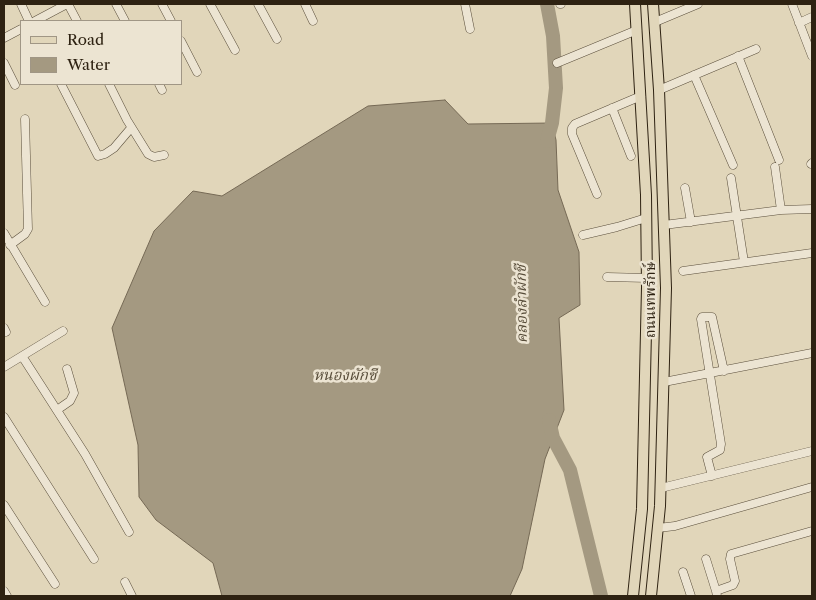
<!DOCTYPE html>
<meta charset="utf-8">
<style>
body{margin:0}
#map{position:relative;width:816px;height:600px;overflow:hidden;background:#e1d6ba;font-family:"Libre Caslon Text",serif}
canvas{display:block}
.frame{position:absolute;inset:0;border:5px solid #2e2212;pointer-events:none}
.legend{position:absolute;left:20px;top:20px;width:162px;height:65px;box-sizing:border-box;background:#ece4d2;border:1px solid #a09685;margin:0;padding:6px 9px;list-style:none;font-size:15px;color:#2e2212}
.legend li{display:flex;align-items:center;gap:10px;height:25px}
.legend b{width:25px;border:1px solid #a09685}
</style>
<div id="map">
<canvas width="816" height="600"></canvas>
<div class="frame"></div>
<ul class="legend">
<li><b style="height:6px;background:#e1d6ba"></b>Road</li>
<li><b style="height:14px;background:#a49981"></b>Water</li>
</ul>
</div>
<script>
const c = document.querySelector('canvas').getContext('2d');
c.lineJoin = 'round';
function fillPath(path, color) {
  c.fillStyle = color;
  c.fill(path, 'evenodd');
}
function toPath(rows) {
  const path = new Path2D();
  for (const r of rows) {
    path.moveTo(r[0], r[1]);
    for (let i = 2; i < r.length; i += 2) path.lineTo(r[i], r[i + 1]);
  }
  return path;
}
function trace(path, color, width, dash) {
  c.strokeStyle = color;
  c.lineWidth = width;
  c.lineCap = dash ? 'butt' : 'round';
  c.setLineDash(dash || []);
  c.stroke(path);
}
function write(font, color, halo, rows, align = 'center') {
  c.font = font + ' "Libre Caslon Text","Noto Serif Thai",serif';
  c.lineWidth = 5;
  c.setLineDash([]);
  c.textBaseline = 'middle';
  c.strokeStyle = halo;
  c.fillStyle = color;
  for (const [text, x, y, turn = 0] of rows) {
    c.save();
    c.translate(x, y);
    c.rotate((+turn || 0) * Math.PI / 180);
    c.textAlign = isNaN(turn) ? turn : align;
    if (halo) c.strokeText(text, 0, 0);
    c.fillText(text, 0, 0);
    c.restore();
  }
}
const water = toPath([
 [445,100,468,124,552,123,556,140,558,190,579,252,580,305,559,318,564,410,545,459,522,569,510,596,222,596,213,563,156,520,139,497,138,445,112,328,154,231,193,191,222,196,368,106,445,100]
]);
const river = toPath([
 [547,4,553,36,556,88,552,123,547,141],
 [549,420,553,438,570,470,601,596]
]);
const minor = toPath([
 [21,4,29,21],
 [68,4,77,21],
 [116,4,125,21],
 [162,4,171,21],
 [210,4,235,50],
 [258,4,277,39],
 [305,4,313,21],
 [465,4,470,29],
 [560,4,561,4],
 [792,4,812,56],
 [35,21,67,4],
 [655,22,698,4],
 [799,23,812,17],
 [4,38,21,29],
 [181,41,197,72],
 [738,56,779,160],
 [4,63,15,85],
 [557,63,637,30],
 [694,75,733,165],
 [61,84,98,156,105,154,114,148,131,128],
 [109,84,127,120,148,154,154,157,164,155],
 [159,84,162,90],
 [659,90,756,49],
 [612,108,631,156],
 [811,164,812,163],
 [775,167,781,210],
 [731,178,744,262],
 [685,188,691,222],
 [597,194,572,134,572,128,575,124,641,96],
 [664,225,781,210,812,209],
 [4,233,45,302],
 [583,235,617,227,646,218],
 [10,245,25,234,28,229,25,119],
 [683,271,812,253],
 [607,277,647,278],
 [4,328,6,332],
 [22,356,85,454,129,532],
 [4,367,63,331],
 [664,382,812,353],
 [57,410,70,401,74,393,67,369],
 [4,417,94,559],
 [712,476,707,457,720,450,721,444,701,319,702,317,712,317,724,371],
 [661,488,812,451],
 [4,505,55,584],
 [658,528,675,526,812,487],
 [706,559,716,591],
 [683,572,691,596],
 [125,582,132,596],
 [4,591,7,596],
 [717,596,716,591,733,585,735,581,730,559,731,554,812,531]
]);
const major = toPath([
 [633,596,642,509,647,287,646,195,635,4],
 [651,596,660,506,666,288,659,90,653,4]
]);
const streetNames = [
 ["ถนนเทพรักษ์",651,300,-90]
];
const waterNames = [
 ["คลองลำผักชี",522,304,-91],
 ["หนองผักชี",345,376]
];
fillPath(water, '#a49981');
trace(water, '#756955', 1);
trace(river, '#a49981', 14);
trace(minor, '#5b4f3c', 9);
trace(major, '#2e2212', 12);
trace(minor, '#ece4d2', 8);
trace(major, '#e1d6ba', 10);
write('14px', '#2e2212', '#ece4d2', streetNames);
write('italic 15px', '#574c39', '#ece4d2', waterNames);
</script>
